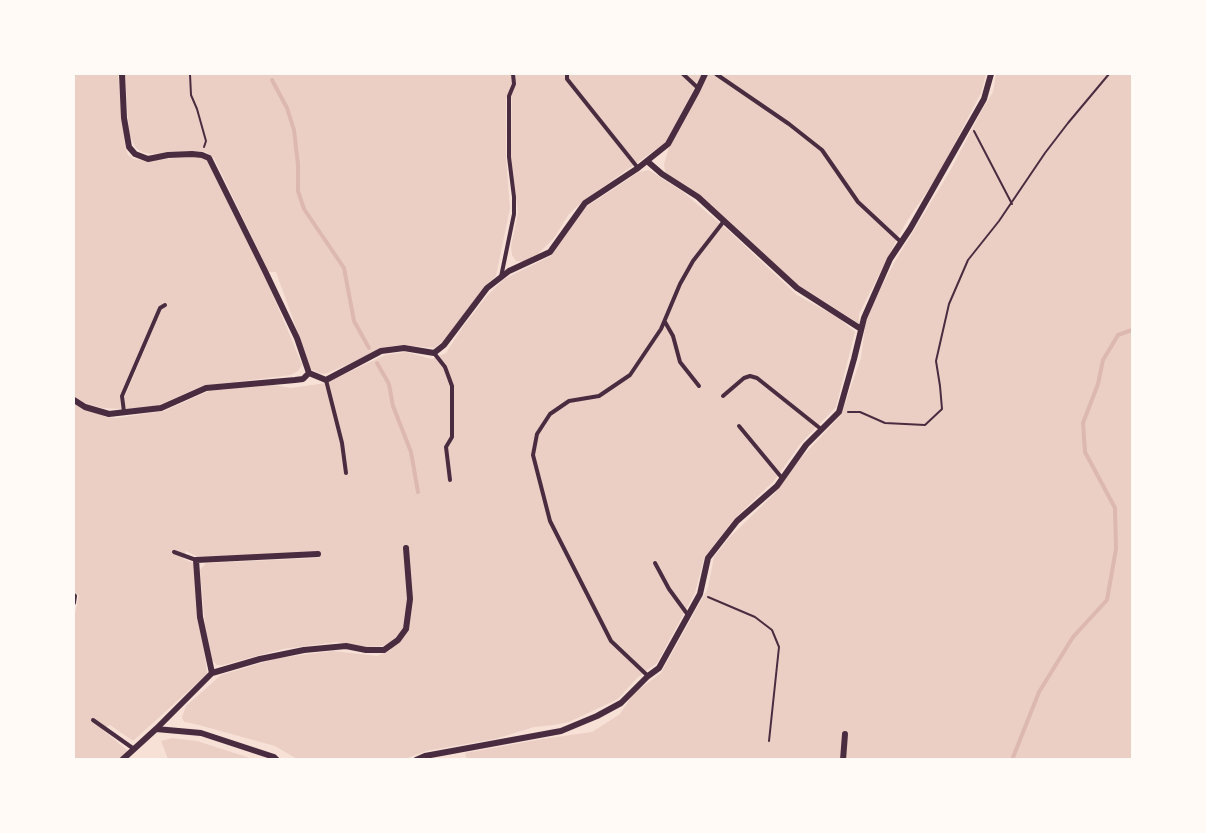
<!DOCTYPE html>
<style>
body{margin:0}
#map{position:relative;width:1206px;height:833px;overflow:hidden;background:#f7e1d7;font-family:"Zilla Slab",serif}
canvas{display:block}
.frame{position:absolute;inset:0;border:75px solid #fffaf5;pointer-events:none}
</style>
<div id="map">
<canvas width="1206" height="833"></canvas>
<div class="frame"></div>
</div>
<script>
const c = document.querySelector('canvas').getContext('2d');
c.lineJoin = 'round';
function fillPath(path, color) {
  c.fillStyle = color;
  c.fill(path, 'evenodd');
}
function toPath(rows) {
  const path = new Path2D();
  for (const r of rows) {
    path.moveTo(r[0], r[1]);
    for (let i = 2; i < r.length; i += 2) path.lineTo(r[i], r[i + 1]);
  }
  return path;
}
function trace(path, color, width, dash) {
  c.strokeStyle = color;
  c.lineWidth = width;
  c.lineCap = dash ? 'butt' : 'round';
  c.setLineDash(dash || []);
  c.stroke(path);
}
const green = toPath([
 [74,74,118,74,125,147,128,155,134,159,148,161,193,156,204,158,208,161,267,282,289,333,302,365,298,371,291,375,284,376,202,386,159,405,125,410,125,396,161,311,158,307,120,395,121,409,102,408,84,403,74,397],
 [125,74,702,74,665,143,583,201,569,214,554,238,538,254,523,262,516,261,512,255,511,246,518,213,511,157,512,99,506,98,506,158,510,208,496,276,484,287,446,339,434,348,402,345,391,346,325,374,319,373,311,369,276,272,269,272,214,158,206,152,195,151,150,154,142,152,136,148,129,134],
 [708,74,986,74,981,93,938,175,907,221,896,241,859,314,859,324,841,312,796,284,665,172,664,164,669,147],
 [996,74,1132,74,1132,759,467,760,465,753,542,739,592,732,620,714,634,693,661,673,708,588,714,557,728,539,775,493,801,458,841,415,861,358,866,320,880,290,894,263,950,171,981,112,993,92],
 [649,170,683,192,730,232,797,295,837,317,855,332,836,407,801,443,774,481,734,519,704,558,695,593,657,663,637,678,618,699,569,722,554,725,534,727,495,739,426,751,405,759,297,759,275,746,195,724,184,722,182,717,186,706,221,675,278,658,333,651,377,656,391,650,389,643,382,646,366,647,337,642,283,649,223,665,217,665,212,660,205,624,200,570,206,563,319,558,319,552,198,557,186,551,183,559,194,563,207,674,133,741,110,725,102,729,128,751,118,759,74,759,74,617,79,596,74,591,74,404,106,417,117,418,164,411,209,391,274,385,291,388,326,383,385,355,406,352,432,359,446,353,462,328,486,297,504,279,551,256,586,207,639,172],
 [172,738,197,741,253,759,168,759,161,741]
]);
const stream = toPath([
 [272,80,287,108,294,130,298,165,298,191,304,209,344,268,354,321,369,348],
 [377,363,389,384,393,406,411,452,418,492],
 [1012,760,1039,692,1073,637,1107,600,1116,549,1115,508,1085,452,1083,423,1098,384,1103,360,1118,335,1132,330]
]);
const path = toPath([
 [190,74,191,95,197,109,206,141,204,147],
 [974,131,1012,204],
 [848,412,860,412,885,423,925,425,942,409,940,386,936,361,949,304,968,260,999,221,1045,153,1068,123,1109,74],
 [708,597,755,617,772,630,779,647,769,741]
]);
const service = toPath([
 [567,74,567,79,638,168],
 [683,74,698,88],
 [716,74,789,124,822,150,858,202,901,242],
 [501,277,514,214,514,197,509,157,509,96,514,84,513,74],
 [665,322,673,336,680,362,699,386],
 [434,353,445,367,452,386,452,437,446,447,450,480],
 [326,380,342,443,346,473],
 [723,396,744,378,750,376,757,378,821,429],
 [124,412,122,396,160,308,165,305],
 [739,426,782,478],
 [174,552,196,560],
 [655,563,669,589,688,615],
 [74,595,75,596,74,603],
 [648,676,611,641,550,521,533,455,537,434,550,414,569,401,599,396,630,375,661,329,680,284,693,261,724,221],
 [93,720,134,749]
]);
const minor = toPath([
 [122,74,124,118,129,147,135,154,148,159,168,155,192,154,202,155,209,158,265,271,297,338,309,373],
 [647,161,662,174,698,197,797,288,861,329],
 [309,373,326,380,381,351,404,348,434,353,444,345,487,288,509,271,550,252,585,203,638,168,668,144,697,91,705,74],
 [74,400,85,407,109,414,161,408,206,388,295,380,303,379,309,373],
 [212,673,200,617,196,560,318,554],
 [156,729,201,733,274,757,277,760],
 [122,760,156,729,212,673,260,659,304,650,346,646,366,650,384,650,398,640,406,629,410,599,406,548],
 [416,760,425,756,561,731,597,716,621,703,648,676,659,668,700,594,708,558,737,521,777,486,806,445,839,412,854,359,864,318,890,259,910,229,984,99,991,74],
 [843,760,845,734]
]);
fillPath(green, '#ebcfc5');
trace(stream, '#dcb8b0', 4);
trace(path, '#4a2c40', 2);
trace(service, '#4a2c40', 4);
trace(minor, '#4a2c40', 6);
</script>
